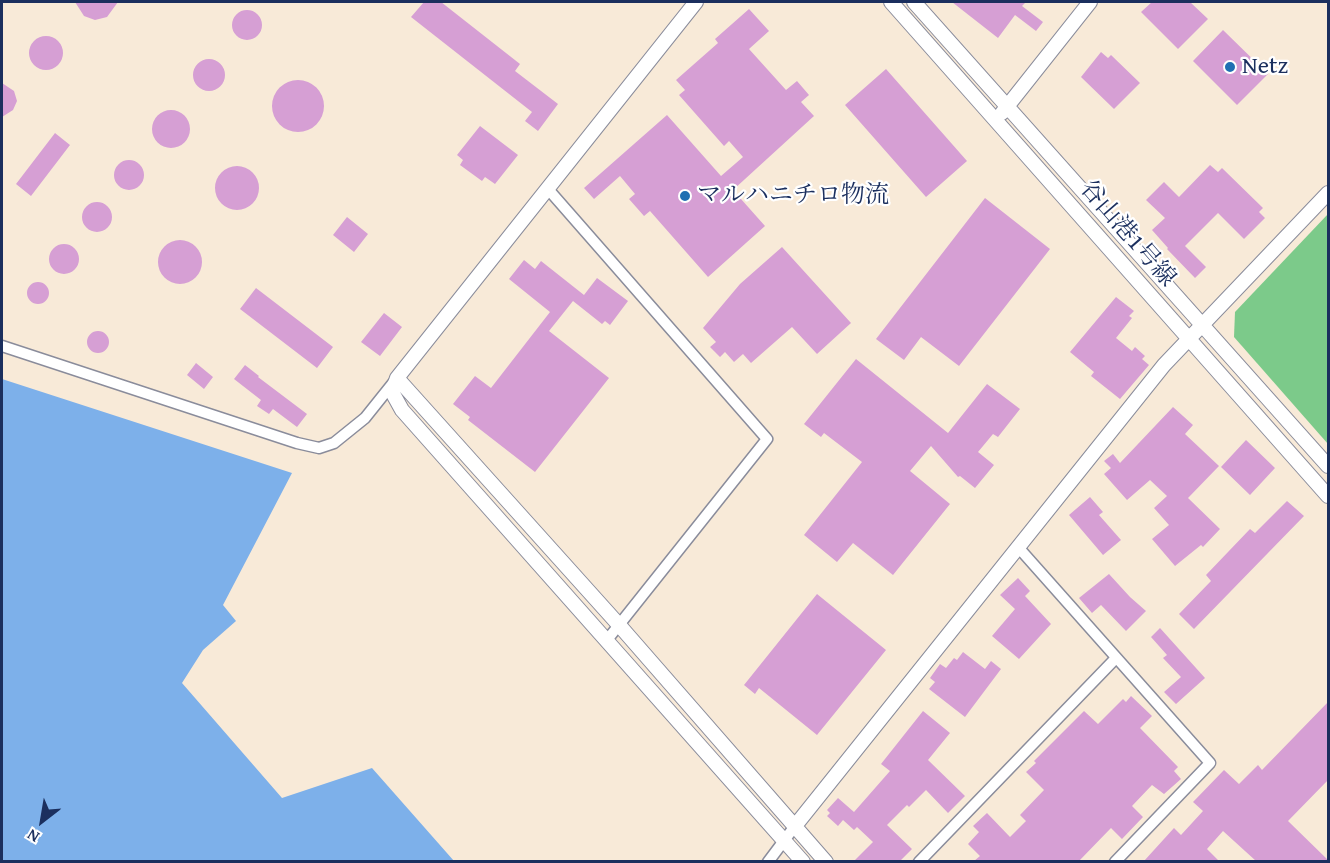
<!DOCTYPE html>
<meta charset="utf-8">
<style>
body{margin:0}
#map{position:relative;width:1330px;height:863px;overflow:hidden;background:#f8ead8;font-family:"Gentium Book Plus",serif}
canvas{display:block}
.frame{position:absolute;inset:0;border:3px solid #1b2f5e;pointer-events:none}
.north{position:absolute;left:12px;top:791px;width:60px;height:60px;-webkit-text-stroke:4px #fff;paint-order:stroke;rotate:211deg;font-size:16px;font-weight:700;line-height:24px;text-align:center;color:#1b2f5e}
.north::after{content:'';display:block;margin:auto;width:21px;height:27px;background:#1b2f5e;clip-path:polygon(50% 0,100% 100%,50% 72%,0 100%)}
</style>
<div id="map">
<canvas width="1330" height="863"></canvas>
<div class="frame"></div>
<div class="north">N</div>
</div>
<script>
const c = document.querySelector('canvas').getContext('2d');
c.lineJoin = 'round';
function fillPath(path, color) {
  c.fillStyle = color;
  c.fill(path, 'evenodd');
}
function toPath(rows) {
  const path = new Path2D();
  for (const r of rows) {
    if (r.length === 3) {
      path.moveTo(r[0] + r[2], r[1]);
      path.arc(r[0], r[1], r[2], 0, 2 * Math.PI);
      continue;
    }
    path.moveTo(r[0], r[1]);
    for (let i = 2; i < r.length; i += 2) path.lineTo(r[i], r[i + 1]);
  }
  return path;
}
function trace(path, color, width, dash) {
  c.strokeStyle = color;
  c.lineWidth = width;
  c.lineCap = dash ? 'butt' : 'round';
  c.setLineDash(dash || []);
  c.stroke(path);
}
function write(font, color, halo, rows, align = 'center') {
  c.font = font + ' "Gentium Book Plus","Noto Serif JP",serif';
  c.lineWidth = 4.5;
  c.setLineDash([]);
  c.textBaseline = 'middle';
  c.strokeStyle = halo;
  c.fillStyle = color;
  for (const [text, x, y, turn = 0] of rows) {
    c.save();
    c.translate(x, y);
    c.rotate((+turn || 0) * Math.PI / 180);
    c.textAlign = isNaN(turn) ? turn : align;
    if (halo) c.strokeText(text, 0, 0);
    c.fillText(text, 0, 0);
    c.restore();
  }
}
const green = toPath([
 [1328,214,1328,444,1234,337,1235,312]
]);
const water = toPath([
 [2,379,292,473,223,605,236,621,203,650,182,683,282,798,372,768,454,861,2,861]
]);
const building = toPath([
 [75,2,118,2,107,17,95,20,84,16],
 [424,2,441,2,520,64,515,71,558,104,538,131,525,121,532,112,411,17],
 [952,2,1026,2,1022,6,1043,22,1036,31,1015,15,998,38],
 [1152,2,1190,2,1208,19,1178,49,1141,12],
 [749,9,769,31,749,49,786,90,797,81,809,95,801,102,814,116,733,190,765,226,708,277,650,211,644,216,629,199,635,194,620,176,594,199,584,188,667,115,721,176,743,157,729,141,724,146,679,95,685,90,676,80,718,43,715,39],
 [247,25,15],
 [1223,30,1268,74,1237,105,1193,61],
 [46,53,17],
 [1101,52,1108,58,1111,55,1140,83,1114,109,1081,77],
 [209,75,16],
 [886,69,967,161,926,197,845,105],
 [298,106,26],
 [2,83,14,91,17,101,13,110,2,117],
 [171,129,19],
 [480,126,518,155,495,184,485,177,482,181,460,165,463,160,457,155],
 [55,133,70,145,31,196,16,184],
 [129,175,15],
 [1210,165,1218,172,1222,168,1263,208,1259,212,1265,218,1244,239,1218,213,1185,246,1206,267,1195,278,1167,249,1168,248,1152,230,1165,218,1146,200,1164,182,1179,197],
 [237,188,22],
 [985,198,1050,249,959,366,921,337,904,360,876,339],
 [97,217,15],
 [347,217,368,234,354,252,333,235],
 [180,262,22],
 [64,259,15],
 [782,247,851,323,817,354,792,327,751,363,743,354,734,362,725,352,720,357,710,347,716,342,703,328,740,284],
 [524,260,535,269,541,261,584,295,597,278,628,301,610,325,605,321,602,324,573,301,549,331,609,378,535,472,468,420,470,417,453,404,475,376,491,388,550,312,509,279],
 [38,293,11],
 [256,288,333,347,317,368,240,309],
 [1116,297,1134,311,1129,316,1132,318,1116,338,1132,351,1135,347,1145,356,1142,359,1149,365,1120,399,1091,376,1094,372,1070,352],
 [384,313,402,327,380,356,361,342],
 [98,342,11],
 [856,359,948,433,987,384,1020,409,998,437,993,434,978,452,994,465,975,488,960,476,958,477,931,446,910,471,950,504,893,575,853,543,837,562,804,535,862,462,824,433,821,437,804,424],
 [196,363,213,377,204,389,187,375],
 [245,365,259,376,258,377,307,414,297,427,273,409,269,414,257,406,261,400,234,379],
 [1173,407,1193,425,1185,434,1219,466,1188,498,1220,529,1203,547,1201,545,1175,566,1152,539,1169,525,1154,508,1167,496,1150,480,1127,500,1104,474,1111,468,1104,461,1113,454,1120,463],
 [1246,440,1275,468,1250,495,1221,467],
 [1090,497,1103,512,1099,515,1121,540,1103,555,1069,515],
 [1287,501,1304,516,1194,629,1179,614,1211,581,1206,575,1250,529,1255,533],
 [1109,574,1130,597,1146,611,1126,631,1101,605,1092,613,1079,598],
 [1018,578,1030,591,1025,596,1051,624,1019,659,992,636,1015,609,1000,595],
 [817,594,886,650,817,735,759,688,755,694,744,685],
 [1160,628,1205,678,1176,704,1164,692,1181,677,1163,658,1167,655,1151,637],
 [963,652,985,669,991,661,1001,669,965,717,929,689,935,682,930,678,940,664,946,668,954,658,957,660],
 [1131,696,1152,716,1140,728,1178,767,1174,771,1181,779,1164,794,1152,785,1132,806,1143,817,1122,839,1111,828,1079,861,974,861,980,856,968,844,979,832,973,826,987,813,1010,837,1026,821,1020,815,1044,790,1026,772,1036,763,1034,761,1084,711,1098,724,1123,699,1126,702],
 [1329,701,1329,779,1288,821,1329,861,1256,861,1223,831,1207,849,1219,861,1144,861,1174,828,1181,835,1203,811,1193,802,1224,770,1239,784,1258,765,1262,770],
 [923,711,950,733,928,760,965,796,948,813,926,790,909,807,907,805,887,825,912,849,900,861,854,861,873,842,857,827,854,830,843,820,838,826,827,816,830,813,827,810,838,798,854,812,890,771,881,764]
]);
const minor = toPath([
 [548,189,767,439,607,640],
 [2,346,297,443,319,448,334,443,365,418,393,383],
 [1018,547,1210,763,1115,862],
 [768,862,795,826],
 [919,862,1116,658]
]);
const tertiary = toPath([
 [696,2,397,378,392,392,402,410,803,862],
 [891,2,1328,496],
 [914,2,1328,466],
 [1002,113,1090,2],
 [397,378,619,625,826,862],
 [795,826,1164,365,1328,193]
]);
const markers = [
 [1230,67,6,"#1f6fb2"],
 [685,196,6,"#1f6fb2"]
];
const poiNames = [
 ["Netz",1242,67],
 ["マルハニチロ物流",697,196]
];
const streetNames = [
 ["谷山港1号線",1127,234,49]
];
fillPath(green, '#7cca8a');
fillPath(water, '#7db0ea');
fillPath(building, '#d69fd4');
trace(minor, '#8a8c9b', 13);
trace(tertiary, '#8a8c9b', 16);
trace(minor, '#fff', 10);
trace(tertiary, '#fff', 14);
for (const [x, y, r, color] of markers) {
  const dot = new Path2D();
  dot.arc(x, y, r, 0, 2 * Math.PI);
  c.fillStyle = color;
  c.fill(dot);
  trace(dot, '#fff', 2);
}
write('24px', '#1b2f5e', '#fff', poiNames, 'left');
write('24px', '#1b2f5e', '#fff', streetNames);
</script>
